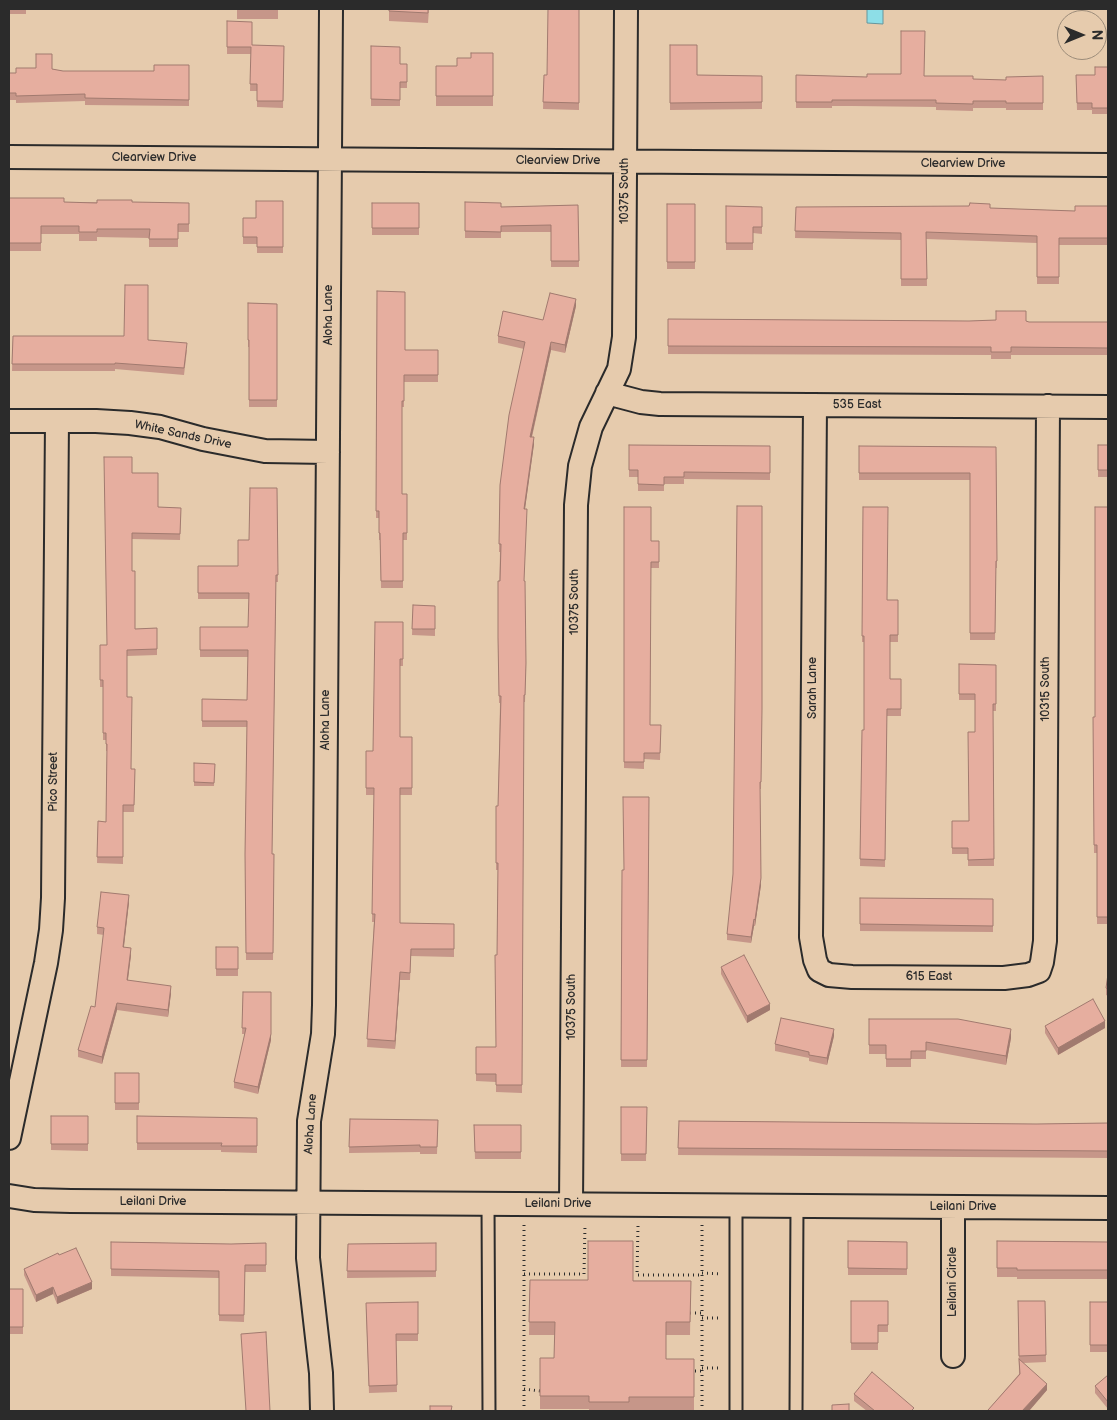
<!DOCTYPE html>
<style>
body{margin:0}
#map{position:relative;width:1117px;height:1420px;overflow:hidden;background:#e6cbad;font-family:"Balsamiq Sans",sans-serif}
canvas{display:block}
.frame{position:absolute;inset:0;border:10px solid #2b2b2b;pointer-events:none}
.north{position:absolute;left:1057px;top:10px;width:50px;height:50px;box-sizing:border-box;background:#e6cbad;border:1px solid #9b8b79;border-radius:50%;rotate:90deg;font-size:14px;font-weight:700;line-height:20px;text-align:center;color:#2b2b2b}
.north::after{content:'';display:block;margin:auto;width:18px;height:22px;background:#2b2b2b;clip-path:polygon(50% 0,100% 100%,50% 72%,0 100%)}
</style>
<div id="map">
<canvas width="1117" height="1420"></canvas>
<div class="frame"></div>
<div class="north">N</div>
</div>
<script>
const c = document.querySelector('canvas').getContext('2d');
c.lineJoin = 'round';
function fillPath(path, color) {
  c.fillStyle = color;
  c.fill(path, 'evenodd');
}
function toPath(rows) {
  const path = new Path2D();
  for (const r of rows) {
    path.moveTo(r[0], r[1]);
    for (let i = 2; i < r.length; i += 2) path.lineTo(r[i], r[i + 1]);
  }
  return path;
}
function trace(path, color, width, dash) {
  c.strokeStyle = color;
  c.lineWidth = width;
  c.lineCap = dash ? 'butt' : 'round';
  c.setLineDash(dash || []);
  c.stroke(path);
}
function write(font, color, halo, rows, align = 'center') {
  c.font = font + ' "Balsamiq Sans",sans-serif';
  c.lineWidth = 4;
  c.setLineDash([]);
  c.textBaseline = 'middle';
  c.strokeStyle = halo;
  c.fillStyle = color;
  for (const [text, x, y, turn = 0] of rows) {
    c.save();
    c.translate(x, y);
    c.rotate((+turn || 0) * Math.PI / 180);
    c.textAlign = isNaN(turn) ? turn : align;
    if (halo) c.strokeText(text, 0, 0);
    c.fillText(text, 0, 0);
    c.restore();
  }
}
const water = toPath([
 [867,9,883,9,883,24,867,23,867,9]
]);
const path = toPath([
 [638,1226,637,1275,702,1275],
 [702,1273,722,1274],
 [524,1274,584,1274,585,1225],
 [690,1313,702,1313],
 [702,1318,722,1318],
 [702,1368,722,1368],
 [690,1371,702,1371],
 [524,1389,540,1391],
 [524,1411,524,1224],
 [702,1411,702,1225]
]);
const service = toPath([
 [488,1204,489,1411],
 [736,1205,736,1411],
 [796,1411,797,1206]
]);
const minor = toPath([
 [9,157,1108,165],
 [607,393,641,402,660,404,1108,407],
 [815,405,811,937,815,960,819,970,829,975,852,977,1004,978,1028,975,1039,971,1042,962,1045,941,1048,406],
 [9,421,96,421,130,423,160,427,203,439,265,451,328,452],
 [9,1138,46,963,51,930,53,898,57,421],
 [9,1196,34,1200,71,1201,1108,1208],
 [571,1204,576,505,580,466,591,427,619,369,624,337,626,9],
 [953,1207,953,1356],
 [322,1411,321,1373,308,1258,309,1121,323,1034,324,1005,331,9]
]);
const wall = toPath([
 [9,9,26,9,26,14,9,14],
 [237,9,278,9,278,19,237,19],
 [389,9,429,9,428,23,389,21],
 [579,9,579,110,543,109,544,75,547,75],
 [227,21,252,45,284,46,283,108,257,107,257,91,250,91,251,54,227,54],
 [670,45,697,75,762,76,762,109,670,110],
 [371,46,400,64,407,64,407,88,400,88,400,106,371,106],
 [493,53,493,106,436,106,436,66,457,66,471,58],
 [189,65,189,106,85,105,85,101,16,103,16,100,9,100,9,73,16,73,52,69,63,71,154,71],
 [1108,67,1108,114,1092,114,1092,110,1077,110,1076,75,1095,75],
 [796,75,867,77,924,76,973,79,1006,80,1043,76,1043,110,1006,110,1006,108,973,108,973,111,936,110,936,107,852,106,832,106,832,108,796,108],
 [9,198,64,202,189,203,189,232,178,232,178,247,149,247,149,238,97,237,97,241,79,241,79,234,41,234,41,251,9,251],
 [283,201,283,253,257,253,257,244,243,244,243,218,256,218],
 [465,202,501,207,578,205,579,267,551,267,551,232,501,232,501,238,465,238],
 [372,203,419,203,419,235,372,235],
 [667,204,695,204,695,269,667,269],
 [726,206,762,207,762,234,753,233,753,250,726,250],
 [1108,206,1108,245,1059,245,1059,284,1037,284,1037,243,926,239,927,286,901,286,901,240,795,238,796,207,990,208,1075,211],
 [377,291,405,350,438,350,438,382,404,382,404,407,402,407,402,494,407,494,407,540,403,540,403,588,381,588,380,540,379,540,379,518,376,518],
 [248,303,277,304,277,407,249,407,249,347,248,347],
 [576,306,565,353,551,350,532,437,534,444,525,509,524,581,526,670,525,702,524,702,522,1093,496,1092,496,1082,476,1081,476,1047,496,1047,498,870,496,870,496,806,498,806,500,703,499,703,498,646,500,552,499,552,500,485,524,349,498,343,498,336,543,320],
 [668,319,969,321,996,320,1026,321,1029,322,1108,322,1108,355,1011,355,1011,359,991,359,991,355,668,354],
 [13,336,148,340,187,350,184,375,115,369,115,371,12,371],
 [629,445,770,446,770,480,684,479,684,484,664,484,664,491,638,491,638,477,629,477],
 [1098,445,1108,445,1108,477,1098,477],
 [859,446,996,447,997,568,996,568,995,640,970,640,970,480,859,480],
 [132,473,158,507,181,508,180,540,132,539,132,571,135,629,157,628,157,655,127,656,127,697,131,769,135,769,134,812,123,812,123,864,97,863,98,821,106,822,107,751,106,751,106,740,103,740,103,687,100,687,100,645,107,645],
 [277,488,278,582,276,582,272,854,274,854,273,960,246,960,245,854,247,727,202,727,202,699,247,700,248,657,200,657,200,627,248,627,249,599,198,599,198,566,238,566,249,540],
 [624,507,651,541,659,541,659,568,651,568,650,725,661,725,660,760,644,759,644,769,624,768],
 [863,507,887,600,898,600,898,642,890,642,890,679,901,679,901,716,887,716,885,867,860,866,862,730,864,730,864,642,862,642],
 [1108,507,1108,924,1097,924,1097,853,1094,853,1093,717,1095,717],
 [413,605,435,606,435,636,412,635],
 [403,622,403,666,400,666,400,737,412,737,412,795,400,795,400,923,454,924,454,957,411,956,410,980,400,980,395,1049,367,1047,374,922,372,922,374,795,366,795,366,751,373,751],
 [959,664,996,665,996,711,993,711,994,866,968,866,968,854,952,854,952,821,969,821,975,732,975,700,959,700],
 [762,716,761,789,760,789,761,885,755,926,754,926,751,943,727,940,727,934],
 [194,763,215,764,214,786,194,786],
 [649,797,647,1067,621,1067,622,870,624,870],
 [860,898,993,899,993,932,860,931],
 [129,902,124,947,131,955,128,980,171,993,168,1017,117,1010,102,1064,78,1057,78,1050,95,1007,104,935,97,934,97,927],
 [216,947,238,947,238,976,216,976],
 [721,967,770,1010,747,1023,721,974],
 [1108,974,1108,996,1106,995,1106,988],
 [243,992,271,1040,258,1094,234,1088,234,1082,245,1034,242,1034],
 [869,1019,1011,1038,1006,1065,926,1050,926,1059,911,1059,911,1067,886,1067,886,1054,869,1054],
 [1045,1026,1105,1028,1058,1055,1045,1033],
 [834,1036,827,1065,809,1061,809,1058,775,1051,775,1044],
 [115,1073,139,1073,139,1110,115,1110],
 [621,1107,647,1107,646,1161,621,1161],
 [51,1116,88,1116,88,1151,51,1150],
 [137,1116,257,1118,257,1153,221,1152,221,1150,137,1150],
 [350,1119,438,1120,437,1154,420,1154,420,1152,349,1153],
 [679,1121,1036,1124,1108,1123,1108,1158,678,1155],
 [474,1125,521,1125,521,1159,475,1159],
 [848,1241,907,1242,907,1275,848,1275],
 [997,1241,1108,1242,1108,1279,1017,1279,1017,1277,997,1277],
 [111,1242,231,1244,266,1243,266,1272,245,1272,244,1322,219,1321,219,1278,111,1276],
 [436,1243,436,1277,347,1278,348,1244],
 [59,1255,92,1289,57,1304,53,1294,36,1302,24,1275,24,1269],
 [530,1280,691,1281,690,1335,666,1335,666,1359,694,1359,694,1410,629,1410,629,1411,589,1411,589,1409,540,1409,540,1358,554,1358,555,1335,529,1335],
 [9,1289,23,1289,23,1334,9,1334],
 [851,1301,888,1301,888,1332,878,1332,878,1350,851,1350],
 [1018,1301,1045,1301,1046,1362,1023,1363,1047,1390,1029,1411,988,1411,988,1410,1019,1374],
 [418,1302,418,1341,396,1341,397,1392,369,1393,366,1309],
 [1090,1302,1108,1302,1108,1352,1090,1352],
 [1108,1375,1108,1409,1095,1393,1095,1386],
 [854,1394,914,1411,867,1411,854,1401]
]);
const shadedWall = toPath([
 [576,299,576,306,565,353,565,345],
 [551,342,551,350,530,444,530,437],
 [534,437,534,444,524,516,524,509],
 [761,878,761,885,755,926,755,920],
 [129,895,129,902,123,954,123,947],
 [754,919,754,926,751,943,751,937],
 [131,948,131,955,127,986,127,980],
 [400,972,400,980,395,1049,395,1041],
 [171,986,171,993,168,1017,168,1010],
 [271,992,271,1040,258,1094,258,1087],
 [117,1003,117,1010,102,1064,102,1057],
 [770,1004,770,1010,747,1023,747,1016],
 [1105,1021,1105,1028,1058,1055,1058,1048],
 [834,1029,834,1036,827,1065,827,1058],
 [1011,1029,1011,1038,1006,1065,1006,1056],
 [92,1282,92,1289,57,1304,57,1297],
 [53,1287,53,1294,36,1302,36,1295],
 [1047,1384,1047,1390,1029,1411,1022,1411]
]);
const building = toPath([
 [389,9,428,9,428,13,389,11,389,9],
 [548,9,579,9,579,103,543,102,544,75,547,75,548,9],
 [227,21,252,22,252,45,284,46,283,101,257,101,257,84,250,84,251,47,227,47,227,21],
 [901,31,925,31,924,76,973,76,973,79,1006,80,1006,77,1043,76,1043,103,1006,103,1006,101,973,101,973,104,936,103,936,100,832,100,832,102,796,102,796,75,867,77,867,74,901,74,901,31],
 [670,45,697,45,697,75,762,76,762,102,670,103,670,45],
 [371,46,400,47,400,64,407,64,407,82,400,82,400,100,371,99,371,46],
 [471,53,493,53,493,96,436,96,436,66,457,66,457,58,471,58,471,53],
 [36,54,52,54,52,69,63,71,154,71,154,65,189,65,189,100,85,98,85,94,16,96,16,93,9,93,9,73,16,73,16,68,36,68,36,54],
 [1095,67,1108,67,1108,108,1092,108,1092,103,1077,103,1076,75,1095,75,1095,67],
 [9,198,64,198,64,202,97,203,97,200,132,200,132,202,189,203,189,224,178,224,178,239,149,239,150,229,97,229,97,232,79,232,79,226,41,226,41,243,9,243,9,198],
 [256,201,283,201,283,247,257,247,257,237,243,237,243,218,256,218,256,201],
 [465,202,501,203,501,207,578,205,579,261,551,261,551,225,501,226,501,232,465,231,465,202],
 [372,203,419,203,419,228,372,228,372,203],
 [970,203,990,204,990,208,1075,211,1075,206,1108,206,1108,238,1059,238,1059,277,1037,277,1037,236,926,232,927,279,901,279,901,233,795,231,796,207,969,206,970,203],
 [667,204,695,204,695,262,667,262,667,204],
 [726,206,762,207,762,227,753,227,753,243,726,243,726,206],
 [125,285,148,285,148,340,187,343,184,368,115,363,115,364,12,364,13,336,124,336,125,285],
 [377,291,405,292,405,350,438,350,438,375,404,375,404,401,402,401,402,494,407,494,407,533,403,533,403,581,381,581,380,533,379,533,379,511,376,511,377,291],
 [550,293,576,299,565,345,551,342,530,437,534,437,524,509,527,509,524,581,525,581,526,663,525,695,524,695,522,1085,496,1085,496,1074,476,1074,476,1047,496,1047,495,955,497,955,498,863,496,863,496,806,498,806,501,696,499,696,498,638,498,581,500,581,501,544,499,544,500,485,509,415,525,342,498,336,503,311,543,320,550,293],
 [248,303,277,304,277,400,249,400,249,340,248,340,248,303],
 [996,311,1026,311,1026,321,1029,322,1108,322,1108,348,1011,347,1011,352,991,352,991,347,668,346,668,319,969,321,996,320,996,311],
 [629,445,770,446,770,473,684,472,684,477,664,477,664,485,638,484,638,470,629,470,629,445],
 [1098,445,1108,445,1108,470,1098,470,1098,445],
 [859,446,996,447,997,561,996,561,995,633,970,633,970,473,859,473,859,446],
 [104,457,132,457,132,473,158,473,158,507,181,508,180,534,132,533,132,571,135,571,135,629,157,628,157,649,127,650,127,697,132,697,131,769,135,769,134,805,123,805,123,857,97,857,98,821,106,822,107,744,106,744,106,733,103,733,103,680,100,680,100,645,107,645,104,457],
 [250,488,277,488,278,575,276,575,272,854,274,854,273,953,246,953,245,854,247,721,202,721,202,699,247,700,248,650,200,650,200,627,248,627,249,593,198,593,198,566,238,566,238,540,249,540,250,488],
 [737,506,762,506,762,709,761,782,760,782,761,878,755,920,754,919,751,937,727,934,733,874,737,506],
 [624,507,651,507,651,541,659,541,659,562,651,562,650,725,661,725,660,753,644,753,644,762,624,762,624,507],
 [863,507,888,507,887,600,898,600,898,635,890,635,890,679,901,679,901,709,887,709,885,860,860,859,862,730,864,730,864,636,862,636,863,507],
 [1095,507,1108,507,1108,917,1097,917,1097,845,1094,845,1093,717,1095,717,1095,507],
 [413,605,435,606,435,629,412,629,413,605],
 [375,622,403,622,403,659,400,659,400,737,412,737,412,788,400,788,400,923,454,924,454,949,411,949,410,973,400,972,395,1041,367,1039,375,914,372,914,374,788,366,788,366,751,373,751,375,622],
 [959,664,996,665,996,704,993,704,994,859,968,860,968,848,952,848,952,821,969,821,968,732,975,732,975,694,959,694,959,664],
 [194,763,215,764,214,783,194,782,194,763],
 [623,797,649,797,647,1060,621,1060,622,870,624,870,623,797],
 [101,892,129,895,123,947,131,948,127,980,171,986,168,1010,117,1003,102,1057,78,1050,91,1006,95,1007,104,928,97,927,101,892],
 [860,898,993,899,993,926,860,924,860,898],
 [216,947,238,947,238,969,216,969,216,947],
 [744,955,770,1004,747,1016,721,967,744,955],
 [1108,974,1108,989,1106,988,1108,974],
 [243,992,271,992,271,1034,258,1087,234,1082,246,1028,242,1028,243,992],
 [1093,999,1105,1021,1058,1048,1045,1026,1093,999],
 [781,1018,834,1029,827,1058,809,1055,809,1052,775,1044,781,1018],
 [869,1019,958,1019,1011,1029,1006,1056,926,1042,926,1051,911,1051,911,1059,886,1059,886,1045,869,1045,869,1019],
 [115,1073,139,1073,139,1103,115,1103,115,1073],
 [621,1107,647,1107,646,1154,621,1154,621,1107],
 [51,1116,88,1116,88,1144,51,1144,51,1116],
 [137,1116,257,1118,257,1146,221,1146,222,1143,137,1143,137,1116],
 [350,1119,438,1120,437,1147,420,1147,420,1145,349,1147,350,1119],
 [679,1121,1036,1124,1108,1123,1108,1151,678,1148,679,1121],
 [474,1125,521,1125,521,1152,475,1152,474,1125],
 [588,1241,633,1241,633,1281,691,1281,690,1322,666,1322,666,1359,694,1359,694,1397,629,1397,629,1402,589,1402,589,1396,540,1396,540,1358,554,1358,555,1322,529,1322,530,1280,588,1280,588,1241],
 [848,1241,907,1242,907,1269,848,1268,848,1241],
 [997,1241,1108,1242,1108,1270,1017,1270,1017,1268,997,1268,997,1241],
 [111,1242,231,1244,266,1243,266,1265,245,1265,244,1315,219,1315,219,1271,111,1269,111,1242],
 [436,1243,436,1271,347,1271,348,1244,436,1243],
 [76,1248,92,1282,57,1297,53,1287,36,1295,24,1269,58,1253,59,1255,76,1248],
 [9,1289,23,1289,23,1327,9,1327,9,1289],
 [851,1301,888,1301,888,1325,878,1325,878,1343,851,1343,851,1301],
 [1018,1301,1045,1301,1046,1355,1019,1356,1018,1301],
 [418,1302,418,1334,396,1334,397,1385,369,1386,366,1303,418,1302],
 [1090,1302,1108,1302,1108,1345,1090,1345,1090,1302],
 [266,1332,270,1411,246,1411,241,1334,266,1332],
 [1019,1359,1047,1384,1022,1411,989,1411,988,1410,1020,1374,1019,1359],
 [872,1372,914,1408,911,1411,875,1411,854,1394,872,1372],
 [1108,1375,1108,1402,1095,1386,1108,1375],
 [849,1404,849,1411,832,1411,832,1405,849,1404],
 [430,1406,452,1406,451,1411,430,1411,430,1406]
]);
const streetNames = [
 ["Clearview Drive",154,158],
 ["Clearview Drive",558,161],
 ["Clearview Drive",963,164],
 ["10375 South",625,191,-90],
 ["Aloha Lane",329,315,-90],
 ["535 East",857,405],
 ["White Sands Drive",183,435,12],
 ["10375 South",575,602,-90],
 ["Sarah Lane",813,688,-90],
 ["10315 South",1046,689,-90],
 ["Aloha Lane",326,720,-90],
 ["Pico Street",54,782,-90],
 ["615 East",929,977],
 ["10375 South",572,1007,-90],
 ["Aloha Lane",311,1124,-86],
 ["Leilani Drive",153,1202],
 ["Leilani Drive",558,1204],
 ["Leilani Drive",963,1207],
 ["Leilani Circle",953,1282,-90]
];
fillPath(water, '#8ddee7');
trace(water, '#66969c', 1);
trace(service, '#2b2b2b', 15);
trace(minor, '#2b2b2b', 26);
trace(path, '#2b2b2b', 3, [1, 4]);
trace(service, '#e6cbad', 11);
trace(minor, '#e6cbad', 22);
fillPath(wall, '#c69689');
fillPath(shadedWall, '#a17a6f');
fillPath(building, '#e6ae9f');
trace(building, '#a17a6f', 1);
write('12px', '#2b2b2b', '#e6cbad', streetNames);
</script>
